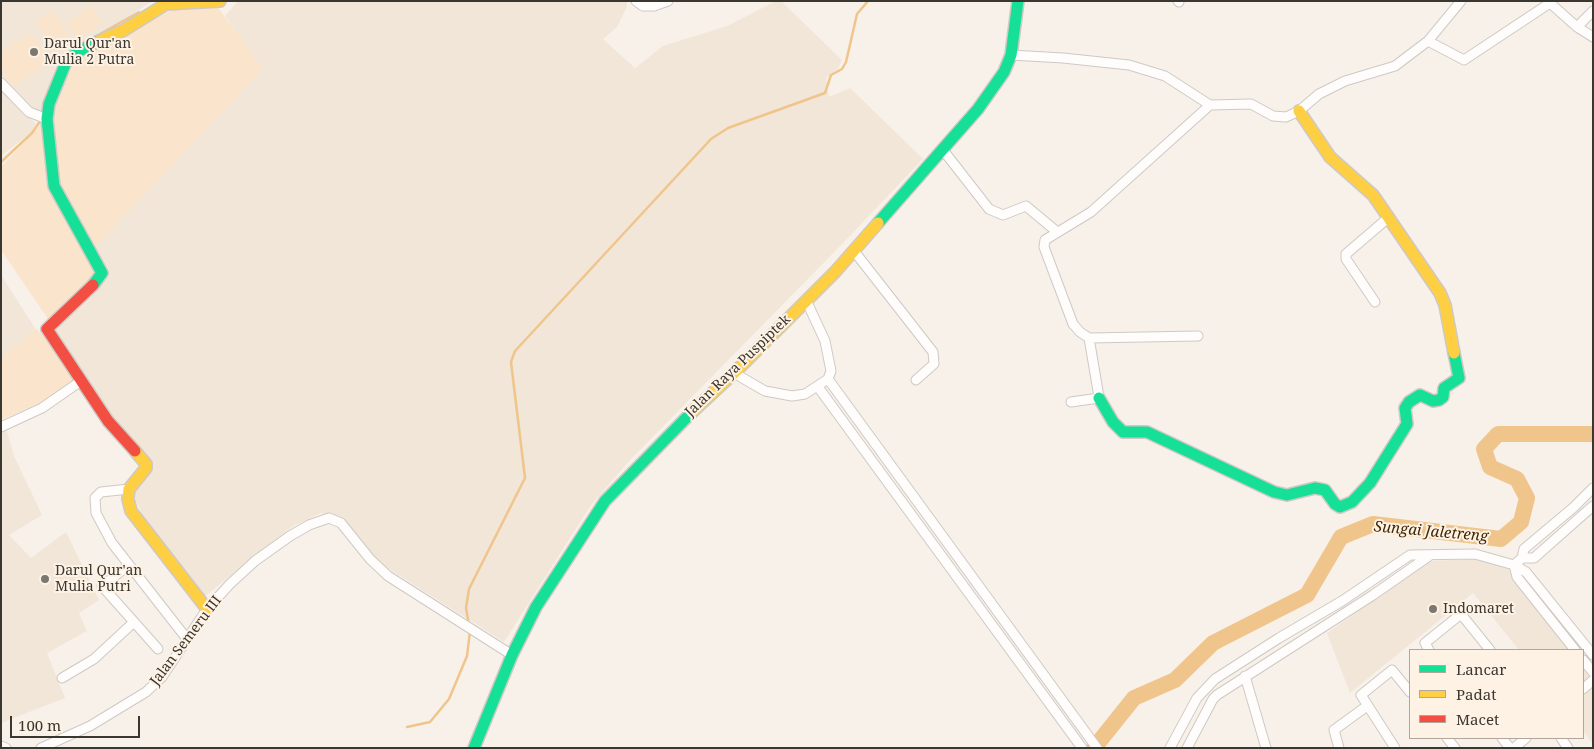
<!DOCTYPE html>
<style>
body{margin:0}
#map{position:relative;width:1594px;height:749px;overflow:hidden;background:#f8f1ea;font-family:"Noto Serif",serif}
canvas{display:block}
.frame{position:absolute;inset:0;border:2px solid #3a3630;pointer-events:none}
.legend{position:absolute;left:1409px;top:649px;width:175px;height:90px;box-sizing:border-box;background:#fef2e4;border:1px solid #b0a79c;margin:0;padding:6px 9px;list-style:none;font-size:15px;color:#3a3630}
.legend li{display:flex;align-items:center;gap:10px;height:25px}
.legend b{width:25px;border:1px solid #b0a79c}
.scale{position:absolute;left:10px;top:716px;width:130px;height:22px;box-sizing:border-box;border:2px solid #3a3630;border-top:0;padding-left:6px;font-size:15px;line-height:18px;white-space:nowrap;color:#3a3630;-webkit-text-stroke:4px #fef2e4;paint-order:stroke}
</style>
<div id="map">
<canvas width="1594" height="749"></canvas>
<div class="frame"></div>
<ul class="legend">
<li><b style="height:6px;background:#16e098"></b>Lancar</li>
<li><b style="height:6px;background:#ffcf43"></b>Padat</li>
<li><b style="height:6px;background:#f24e42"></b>Macet</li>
</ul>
<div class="scale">100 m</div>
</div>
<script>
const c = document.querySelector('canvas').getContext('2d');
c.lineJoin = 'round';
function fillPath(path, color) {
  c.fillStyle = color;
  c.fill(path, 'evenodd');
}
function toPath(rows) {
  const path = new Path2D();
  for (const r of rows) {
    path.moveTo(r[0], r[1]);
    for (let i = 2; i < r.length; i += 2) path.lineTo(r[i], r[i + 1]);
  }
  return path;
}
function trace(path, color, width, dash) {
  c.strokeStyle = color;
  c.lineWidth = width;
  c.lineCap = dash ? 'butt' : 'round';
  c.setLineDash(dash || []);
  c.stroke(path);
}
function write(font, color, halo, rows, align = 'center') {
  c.font = font + ' "Noto Serif",serif';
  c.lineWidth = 4;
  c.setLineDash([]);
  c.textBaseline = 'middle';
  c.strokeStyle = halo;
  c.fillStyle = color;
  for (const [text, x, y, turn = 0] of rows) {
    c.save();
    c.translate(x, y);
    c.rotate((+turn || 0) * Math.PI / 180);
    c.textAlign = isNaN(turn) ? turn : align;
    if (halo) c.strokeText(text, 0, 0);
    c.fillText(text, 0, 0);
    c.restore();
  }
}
const built = toPath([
 [1,1,153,1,110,28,79,43,57,61,44,110,38,111,30,110,1,79],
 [238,1,627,1,627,7,617,27,603,39,635,68,663,46,727,26,776,1,781,1,842,60,838,69,826,78,829,97,850,88,923,159,845,241,632,458,591,505,504,642,378,562,338,519,321,513,293,526,204,597,152,532,136,502,136,487,153,462,119,433,54,335,59,324,106,279,109,269,95,247,262,70,225,16],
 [1,88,36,124,33,131,1,156],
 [1,275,35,328,1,359],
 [6,428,14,456,42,515,9,535,31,558,66,532,99,600,79,613,87,631,47,653,65,698,1,723,1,429],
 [1477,559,1506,564,1575,650,1519,650,1473,593,1350,693,1327,633,1430,561],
 [1583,659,1593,672,1593,744,1583,731]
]);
const green = toPath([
 [91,6,103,23,77,40,66,23],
 [217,6,263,69,95,247,82,230,60,191,54,165,53,112,73,60,178,7],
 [53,10,73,42,55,54,35,22],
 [31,33,50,62,13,87,1,68,1,52],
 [42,123,48,172,98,275,50,322,1,250,1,167],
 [35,328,48,340,76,381,48,399,2,420,1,359]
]);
const stream = toPath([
 [100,34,139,12],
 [1,162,32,133,41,120],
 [469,625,466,608,469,589,525,478,511,362,515,351,711,139,728,128,825,93,831,75,842,69,846,62,857,14,868,1],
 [407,727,430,722,449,699,467,656,470,631]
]);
const river = toPath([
 [1094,748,1134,698,1175,680,1213,643,1307,595,1341,537,1373,524,1501,539,1521,522,1527,498,1517,479,1490,467,1484,449,1498,434,1593,434]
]);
const street = toPath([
 [636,1,643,6,654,6,668,1],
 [1178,1,1179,2],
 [1577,27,1593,11],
 [1428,41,1464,60,1550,3,1577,27,1593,37],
 [1011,55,1063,58,1129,65,1165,76,1210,105,1251,104,1273,116,1286,117,1299,111,1319,94,1345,81,1395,66,1428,41,1461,1],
 [1,83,29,112,47,119],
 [943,150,989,209,1003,215,1026,206,1056,231],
 [854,251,933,352,934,364,916,380],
 [1375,302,1346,259,1346,254,1388,218],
 [1089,338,1198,336],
 [734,373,765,391,792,396,805,394,828,379,831,371,825,341,806,300],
 [828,379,1097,748],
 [818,387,1082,748],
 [1071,402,1099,398,1098,391,1089,338,1080,332,1073,324,1044,247,1045,240,1091,212,1210,105],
 [1,427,42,408,81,381],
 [129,489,101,492,95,498,96,513,112,543,187,639],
 [1522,558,1534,558,1593,506],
 [129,565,102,586,158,649],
 [1514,565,1522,558,1524,549,1574,507,1593,488],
 [1514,565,1517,577,1575,650],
 [1429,650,1425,643,1461,614,1490,650],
 [1583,660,1593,672],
 [1245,676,1266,748],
 [62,678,94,659,134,622],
 [1583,689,1593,680],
 [1447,738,1455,748],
 [1502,738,1510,748],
 [1561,738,1568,748],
 [1,746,6,748],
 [41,748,90,726,146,692,162,677,207,609,230,584,255,561,290,536,309,525,329,518,341,523,370,559,388,576,512,655],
 [1170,748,1197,698,1215,679,1279,638,1342,601,1410,555,1475,554,1514,565,1526,572,1593,655],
 [1187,748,1213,699,1217,695,1373,595,1429,556],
 [1339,748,1334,730,1367,706],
 [1395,748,1361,695,1392,670,1410,692],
 [1514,748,1526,738]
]);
const fast = toPath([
 [878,223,978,109,1004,72,1011,55,1018,1],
 [93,285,102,273,54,186,47,119,49,104,66,62,79,51,99,41],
 [1099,398,1113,422,1123,432,1147,432,1274,492,1287,495,1315,488,1325,490,1335,504,1340,507,1352,502,1370,483,1407,424,1405,408,1409,402,1420,395,1433,401,1439,400,1443,397,1444,388,1459,378,1454,353],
 [474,748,512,655,536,607,605,501,692,412]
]);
const slow = toPath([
 [99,41,124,30,166,4,220,1],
 [1299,111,1330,157,1373,195,1440,293,1445,305,1454,353],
 [692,412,734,373,835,272,878,223],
 [135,451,146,464,146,468,129,489,128,499,131,511,207,609]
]);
const jam = toPath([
 [93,285,47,329,108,421,135,451]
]);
const markers = [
 [34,52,5,"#7c7771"],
 [45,579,5,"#7c7771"],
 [1433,609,5,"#7c7771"]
];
const poiNames = [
 ["Darul Qur'an",44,44],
 ["Mulia 2 Putra",44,60],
 ["Darul Qur'an",55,571],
 ["Mulia Putri",55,587],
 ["Indomaret",1443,609]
];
const streetNames = [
 ["Jalan Raya Puspiptek",738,366,-44],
 ["Jalan Semeru III",186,641,-53]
];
const waterNames = [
 ["Sungai Jaletreng",1431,532,5]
];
fillPath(built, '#f1e6d7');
fillPath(green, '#fae5cc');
trace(stream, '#f0c58c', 2.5);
trace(river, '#f0c58c', 16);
trace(street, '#cec9c4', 11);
trace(fast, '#cec9c4', 14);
trace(slow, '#cec9c4', 14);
trace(jam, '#cec9c4', 14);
trace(street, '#fefdfc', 9);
trace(fast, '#16e098', 11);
trace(slow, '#ffcf43', 11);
trace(jam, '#f24e42', 11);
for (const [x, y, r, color] of markers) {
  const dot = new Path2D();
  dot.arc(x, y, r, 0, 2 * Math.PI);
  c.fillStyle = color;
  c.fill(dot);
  trace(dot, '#fef2e4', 2);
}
write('14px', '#3a3630', '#fef2e4', poiNames, 'left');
write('14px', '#3a3630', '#fef2e4', streetNames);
write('italic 15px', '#3e2704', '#fef2e4', waterNames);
</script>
